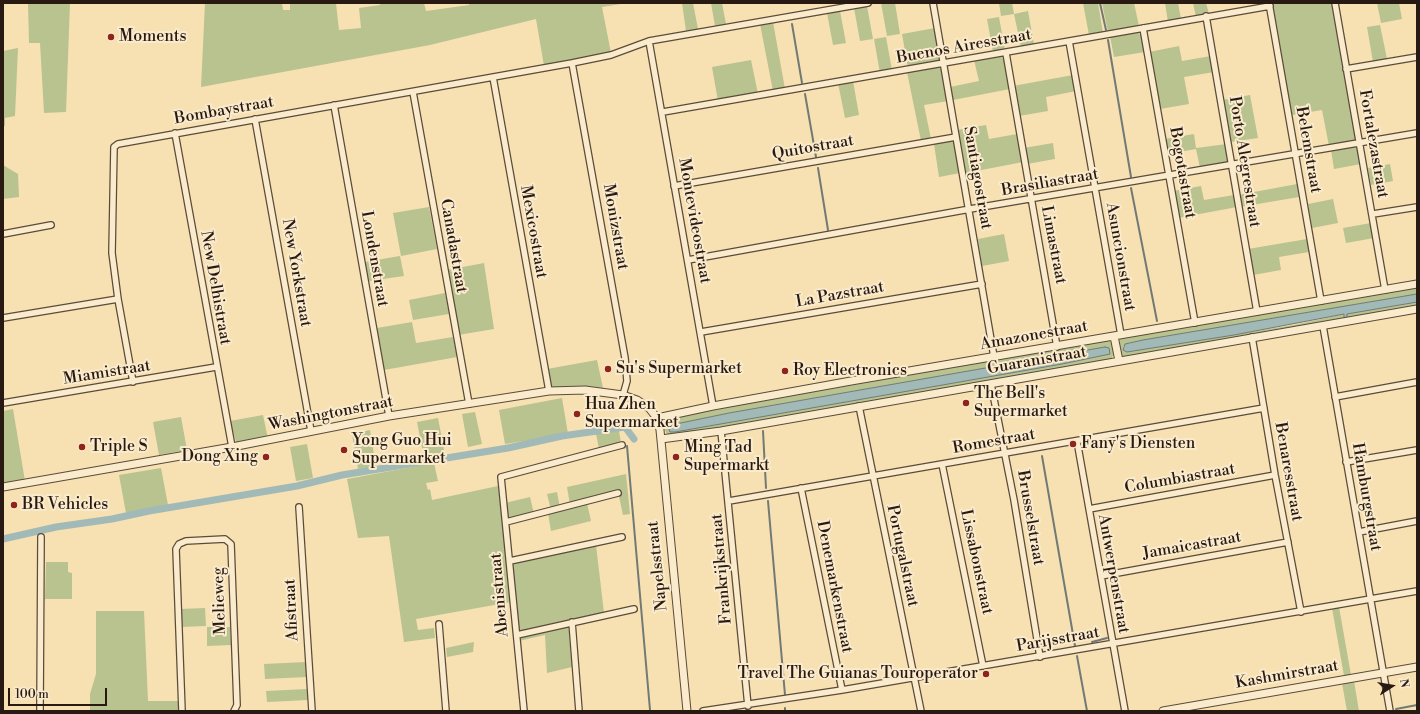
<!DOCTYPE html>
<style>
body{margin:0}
#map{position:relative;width:1420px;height:714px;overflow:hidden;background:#f7e0b2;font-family:"Libre Bodoni",serif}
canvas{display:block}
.frame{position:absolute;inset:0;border:4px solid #281912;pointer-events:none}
.north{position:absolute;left:1372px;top:666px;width:40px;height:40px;-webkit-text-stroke:3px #faebcd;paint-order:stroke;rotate:78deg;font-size:11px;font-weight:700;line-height:16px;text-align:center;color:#281912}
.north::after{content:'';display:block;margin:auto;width:14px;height:18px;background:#281912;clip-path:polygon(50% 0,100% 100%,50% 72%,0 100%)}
.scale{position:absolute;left:8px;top:688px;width:99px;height:18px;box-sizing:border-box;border:2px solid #281912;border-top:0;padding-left:5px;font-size:12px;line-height:14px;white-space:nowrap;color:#281912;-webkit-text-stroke:3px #faebcd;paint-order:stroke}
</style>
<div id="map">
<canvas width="1420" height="714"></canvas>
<div class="frame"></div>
<div class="north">N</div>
<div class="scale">100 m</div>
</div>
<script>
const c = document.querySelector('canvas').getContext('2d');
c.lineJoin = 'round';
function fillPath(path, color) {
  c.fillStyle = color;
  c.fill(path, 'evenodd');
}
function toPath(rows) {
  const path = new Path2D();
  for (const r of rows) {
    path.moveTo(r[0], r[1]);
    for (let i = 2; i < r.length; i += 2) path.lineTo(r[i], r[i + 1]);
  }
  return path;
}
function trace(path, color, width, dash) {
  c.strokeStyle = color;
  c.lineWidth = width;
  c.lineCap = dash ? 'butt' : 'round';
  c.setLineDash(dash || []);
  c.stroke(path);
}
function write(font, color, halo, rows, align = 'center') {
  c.font = font + ' "Libre Bodoni",serif';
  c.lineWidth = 4;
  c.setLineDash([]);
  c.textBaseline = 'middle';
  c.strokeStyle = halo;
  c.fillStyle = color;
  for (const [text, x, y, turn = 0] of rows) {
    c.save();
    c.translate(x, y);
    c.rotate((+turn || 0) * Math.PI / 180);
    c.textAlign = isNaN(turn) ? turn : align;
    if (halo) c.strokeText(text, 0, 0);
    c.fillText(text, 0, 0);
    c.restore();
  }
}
const green = toPath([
 [28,3,70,3,66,112,44,113,40,43,29,43],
 [205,3,282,3,283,10,290,10,290,3,336,3,339,30,361,28,359,8,380,5,380,3,424,3,426,11,469,5,469,3,627,3,602,7,611,53,544,66,536,19,430,45,201,87],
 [682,3,693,3,698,29,686,31],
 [711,3,722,3,726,24,715,26],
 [881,3,895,3,900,34,887,36],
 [999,3,1012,3,1014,14,1028,11,1034,44,1021,47,1014,14,1001,16],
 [1083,3,1098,3,1103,33,1089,35],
 [1102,3,1134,3,1139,26,1108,32],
 [1165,3,1178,3,1181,19,1168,22],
 [1193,3,1206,3,1209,14,1196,17],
 [1271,3,1332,3,1357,136,1355,140,1329,146,1322,110,1292,115],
 [1377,3,1399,3,1402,19,1381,23],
 [867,6,873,39,860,41,854,8],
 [840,11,846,43,833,45,827,13],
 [999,17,1005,50,993,52,987,19],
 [773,22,785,89,773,91,760,24],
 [1380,25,1387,59,1373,62,1367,27],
 [935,28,941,60,938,63,908,68,902,34],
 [1137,32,1142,36,1145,52,1114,57,1110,36],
 [886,37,892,70,880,73,874,39],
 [1179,46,1182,61,1211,56,1214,72,1184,77,1189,104,1160,109,1149,52],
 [18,48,15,116,5,118,5,126,3,126,3,51],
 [999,55,1006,61,1010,89,953,100,950,87,979,81,974,60],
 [751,60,758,94,718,101,712,67],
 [938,66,942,69,948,101,924,105,931,139,921,141,907,72],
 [1073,75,1076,91,1046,97,1048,111,1019,116,1013,86],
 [853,81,859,115,845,118,838,83],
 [1250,95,1258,138,1230,142,1223,100],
 [986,125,989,139,1017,134,1023,162,966,173,957,130],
 [1194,134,1196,148,1227,144,1230,163,1200,168,1196,149,1167,154,1165,139],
 [952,140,955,141,960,173,939,177,934,144],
 [1053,143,1055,159,1027,164,1024,148],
 [1355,146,1358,148,1361,164,1334,169,1331,150],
 [1390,164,1393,181,1371,185,1368,168],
 [3,165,18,174,19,197,3,199],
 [1297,184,1299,197,1240,207,1238,195],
 [1201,186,1204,200,1234,195,1237,207,1178,218,1173,191],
 [1333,199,1338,223,1312,228,1308,204],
 [429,207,437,249,401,256,393,213],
 [1371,223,1374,238,1346,243,1343,228],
 [1004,234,1009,261,982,266,978,239],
 [1307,239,1309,252,1279,257,1281,270,1253,275,1248,249],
 [400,256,404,276,369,281,365,262],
 [484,263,494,329,458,335,447,270],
 [1417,287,1417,294,1143,340,1125,344,1123,347,1123,350,1127,352,1294,325,1344,314,1344,319,1122,357,1118,345,1120,339,1142,334],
 [445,293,449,314,413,320,409,300],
 [1417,302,1417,306,1347,319,1347,314],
 [412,322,416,343,453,337,457,357,384,370,377,328],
 [1106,340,1112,342,1114,353,1111,360,677,435,667,434,664,429,666,419,681,414],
 [1105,347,1109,348,1109,354,1062,364,670,432,671,425,729,413],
 [597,360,603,388,585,386,554,388,551,386,547,369],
 [562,398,568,434,505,444,499,410],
 [13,409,25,481,3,484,3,411],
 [475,412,482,444,468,447,462,414],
 [263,415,268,439,239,444,236,442,230,421],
 [181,417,187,450,159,455,153,422],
 [438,418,445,455,424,458,417,422],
 [370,430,376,467,358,469,352,434],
 [619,431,621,443,599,449,596,434],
 [307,444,313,478,296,481,290,447],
 [434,463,438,481,426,483,428,490,430,489,432,500,498,486,511,602,416,619,418,630,434,628,435,638,404,642,389,536,358,538,347,479],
 [161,468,168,505,126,513,119,475],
 [626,474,630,514,623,515,618,492,570,505,567,487],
 [557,492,560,508,551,510,547,494],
 [530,497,534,514,508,521,505,503],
 [587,503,591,521,551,531,548,513],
 [596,545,604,613,568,622,572,667,547,673,545,635,519,641,512,566,517,562],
 [46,562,68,562,68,572,72,573,72,599,45,599],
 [1339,607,1351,675,1344,676,1332,608],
 [205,608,206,626,181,627,180,609],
 [96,611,144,611,148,701,178,701,179,711,90,711,90,694,96,674],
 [207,627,230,627,231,645,207,646],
 [474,642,473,652,447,657,446,648],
 [306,662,307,677,265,679,264,664],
 [1354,681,1359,711,1347,711,1342,683],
 [307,689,308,700,267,702,266,691]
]);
const water = toPath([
 [1417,294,1417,302,1347,314,1347,319,1344,319,1344,314,1234,335,1127,352,1123,350,1125,344,1143,340,1417,294],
 [1105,347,1109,348,1110,354,1062,364,675,432,670,432,669,429,671,425,729,413,1105,347]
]);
const stream = toPath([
 [1100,3,1106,30],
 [792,24,802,83],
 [1108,40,1131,177],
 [805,94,816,157],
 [818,168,828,230],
 [1131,188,1157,321],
 [763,431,766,488],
 [627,446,650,710],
 [1042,456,1075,646],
 [768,501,785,695],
 [1092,642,1107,638],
 [1077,656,1087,711],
 [785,708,785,711],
 [1396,709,1417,705],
 [1381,711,1382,711]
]);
const canal = toPath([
 [3,539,56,527,112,519,149,511,297,486,342,475,508,448,562,436,625,427,634,439]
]);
const minor = toPath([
 [933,3,994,357],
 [1269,3,1321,301],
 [1335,3,1385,290],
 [1206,16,1257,312],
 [1143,28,1195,323],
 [649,41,713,406],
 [1069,41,1121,335],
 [1006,53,1057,347],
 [572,63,625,358,627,381,623,395],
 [1346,69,1417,57],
 [493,77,549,391],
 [413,92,469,404],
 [334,105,389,416],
 [663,112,1270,6],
 [255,119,311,431],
 [175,133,232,447],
 [674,186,956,137],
 [1373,214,1417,207],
 [3,234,51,225],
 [688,260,970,209,1417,133],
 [3,318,118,299],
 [1323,326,1390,711],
 [701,332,982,284],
 [1252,337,1275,475,1301,612],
 [133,382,118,299,112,253,114,147,118,144,572,63,611,55,649,41,868,3],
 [991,384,1014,500,1040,657],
 [1335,397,1417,382],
 [3,403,216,367],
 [859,406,921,711],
 [721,431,748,706],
 [1077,441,1125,711],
 [1346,462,1417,450],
 [942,464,983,666],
 [801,488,842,690],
 [729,501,1264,408],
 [299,507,312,711],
 [1089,509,1275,475],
 [506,522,618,493],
 [1359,532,1417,521],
 [510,561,622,537],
 [1101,576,1288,542],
 [572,622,579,711],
 [439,624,446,711],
 [517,635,634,609],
 [40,711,41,537],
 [182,711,176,549,179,544,186,541,225,539,231,544,237,705,234,711],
 [524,711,501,477,622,445],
 [703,711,842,690,1417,591]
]);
const tertiary = toPath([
 [1114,336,1119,361],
 [657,418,713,406,851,381,1417,284],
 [661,439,721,431,1417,309],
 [3,487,232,447,389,416,549,391,585,390,623,395,637,400,649,408,657,418,660,430,687,711],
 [1163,711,1417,667]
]);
const markers = [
 [111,37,4,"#8f2418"],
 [608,369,4,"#8f2418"],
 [785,371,4,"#8f2418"],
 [966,403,4,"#8f2418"],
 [577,414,4,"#8f2418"],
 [1073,444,4,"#8f2418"],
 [82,447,4,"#8f2418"],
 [344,450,4,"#8f2418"],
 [266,457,4,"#8f2418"],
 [676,457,4,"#8f2418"],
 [14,505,4,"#8f2418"],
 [986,674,4,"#8f2418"]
];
const poiNames = [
 ["Moments",119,37],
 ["Su's Supermarket",616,369],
 ["Roy Electronics",793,371],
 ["The Bell's",974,394],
 ["Supermarket",974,412],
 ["Hua Zhen",585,405],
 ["Supermarket",585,423],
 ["Yong Guo Hui",352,441],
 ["Supermarket",352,459],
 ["Fany's Diensten",1081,444],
 ["Triple S",90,447],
 ["Ming Tad",684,448],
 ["Supermarkt",684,466],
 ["Dong Xing",258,457,"right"],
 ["BR Vehicles",22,505],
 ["Travel The Guianas Touroperator",978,674,"right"]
];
const streetNames = [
 ["Buenos Airesstraat",964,47,-10],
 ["Bombaystraat",224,111,-10],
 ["Fortalezastraat",1373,144,80],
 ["Quitostraat",813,148,-10],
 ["Belemstraat",1308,150,80],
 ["Porto Alegrestraat",1244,162,81],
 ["Bogotastraat",1182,173,80],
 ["Santiagostraat",977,178,80],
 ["Brasiliastraat",1050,183,-10],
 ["Montevideostraat",694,221,80],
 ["Monizstraat",615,227,80],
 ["Mexicostraat",533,232,80],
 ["Limastraat",1053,245,79],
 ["Canadastraat",453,246,80],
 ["Asuncionstraat",1120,257,80],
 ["Londenstraat",374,259,80],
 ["New Yorkstraat",296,273,80],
 ["New Delhistraat",215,288,80],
 ["La Pazstraat",840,295,-10],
 ["Amazonestraat",1034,336,-10],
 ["Guaranistraat",1037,361,-10],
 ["Miamistraat",107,373,-9],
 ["Washingtonstraat",331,414,-11],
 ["Romestraat",994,442,-10],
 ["Benaresstraat",1288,472,80],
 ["Columbiastraat",1180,479,-10],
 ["Hamburgstraat",1366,497,80],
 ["Brusselstraat",1030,518,80],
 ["Jamaicastraat",1192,546,-10],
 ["Portugalstraat",902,556,78],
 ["Lissabonstraat",976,562,78],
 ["Napelsstraat",658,566,-96],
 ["Frankrijkstraat",722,569,-95],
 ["Antwerpenstraat",1113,574,80],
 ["Denemarkenstraat",834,587,79],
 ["Abenistraat",500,595,-95],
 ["Melieweg",220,601,-92],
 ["Afistraat",292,610,-93],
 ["Parijsstraat",1058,640,-10],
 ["Kashmirstraat",1287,675,-10]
];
fillPath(green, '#b8c38f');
fillPath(water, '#a1bab7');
trace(water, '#717a75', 1);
trace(stream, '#717a75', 2);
trace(canal, '#a1bab7', 7);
trace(minor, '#5c4b3a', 8);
trace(tertiary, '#5c4b3a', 9);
trace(minor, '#faebcd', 5.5);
trace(tertiary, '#faebcd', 7);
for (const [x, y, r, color] of markers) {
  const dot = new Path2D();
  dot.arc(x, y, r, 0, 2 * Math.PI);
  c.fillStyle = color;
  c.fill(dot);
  trace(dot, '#faebcd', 1.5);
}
write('16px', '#281912', '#faebcd', poiNames, 'left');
write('16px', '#281912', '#faebcd', streetNames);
</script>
